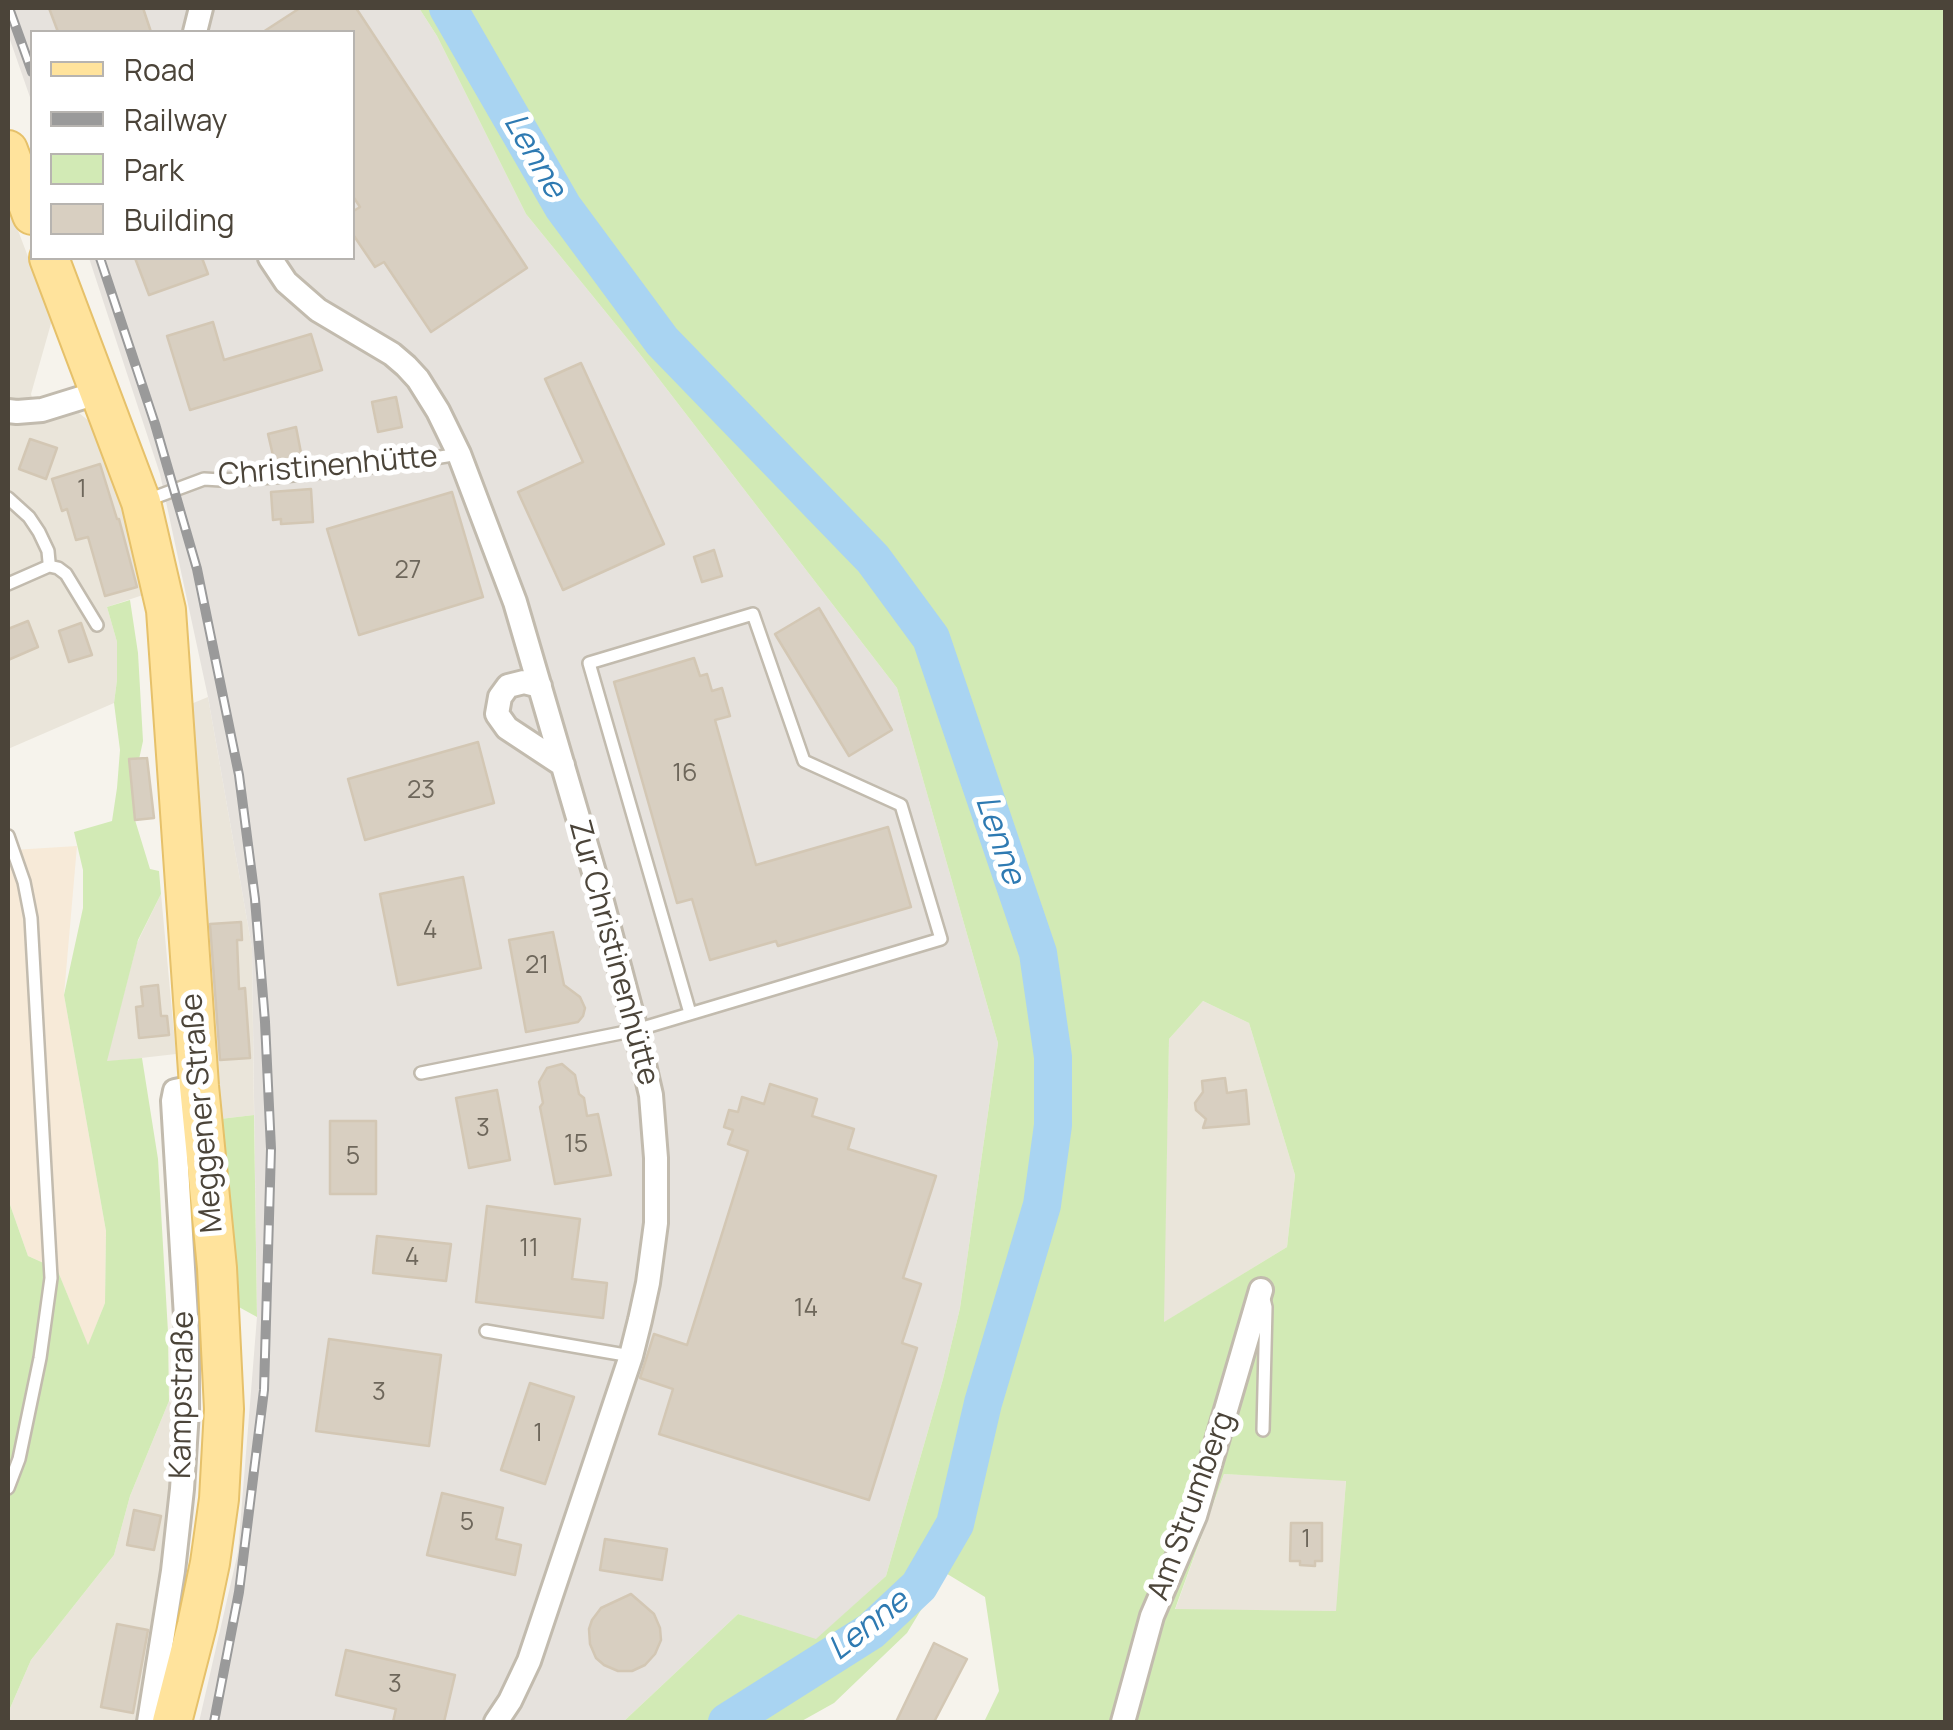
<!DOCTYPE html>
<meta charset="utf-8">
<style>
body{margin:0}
#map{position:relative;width:1953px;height:1730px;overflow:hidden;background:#f6f3ec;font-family:Manrope,sans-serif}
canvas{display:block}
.frame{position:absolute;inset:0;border:10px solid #4b4439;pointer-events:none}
.legend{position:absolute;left:30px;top:30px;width:325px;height:230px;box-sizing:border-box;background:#fff;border:2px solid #b7b4b0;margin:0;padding:12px 18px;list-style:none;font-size:30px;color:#4b4439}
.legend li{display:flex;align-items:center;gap:20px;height:50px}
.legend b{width:50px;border:2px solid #b7b4b0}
</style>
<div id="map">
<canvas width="1953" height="1730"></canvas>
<div class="frame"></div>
<ul class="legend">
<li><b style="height:12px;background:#ffe39c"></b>Road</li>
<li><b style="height:12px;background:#9a9a9a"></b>Railway</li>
<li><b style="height:28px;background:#d2eab5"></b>Park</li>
<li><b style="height:28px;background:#d8cfc1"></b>Building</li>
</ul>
</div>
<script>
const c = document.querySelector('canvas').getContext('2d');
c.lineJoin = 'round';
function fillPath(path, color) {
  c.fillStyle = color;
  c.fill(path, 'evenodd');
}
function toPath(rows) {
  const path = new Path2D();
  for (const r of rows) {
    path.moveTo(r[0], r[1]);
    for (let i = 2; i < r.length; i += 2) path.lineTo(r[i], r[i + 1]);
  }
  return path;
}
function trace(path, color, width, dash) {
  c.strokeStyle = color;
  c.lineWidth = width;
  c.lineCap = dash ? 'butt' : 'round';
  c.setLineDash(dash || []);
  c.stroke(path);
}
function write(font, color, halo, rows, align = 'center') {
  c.font = font + ' Manrope,sans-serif';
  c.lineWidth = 10;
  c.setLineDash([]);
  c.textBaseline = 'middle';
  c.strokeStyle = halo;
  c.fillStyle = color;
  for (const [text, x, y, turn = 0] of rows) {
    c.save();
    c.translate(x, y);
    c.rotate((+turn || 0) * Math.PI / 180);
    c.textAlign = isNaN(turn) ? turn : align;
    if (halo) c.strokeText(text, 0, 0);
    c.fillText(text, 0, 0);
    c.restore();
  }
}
const residential = toPath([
 [8,204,52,320,31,394,39,424,65,414,79,413,94,425,109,450,149,593,107,607,117,642,117,680,114,703,8,749],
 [208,697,252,948,254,1115,220,1119,202,874,186,706],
 [161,894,176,1054,106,1062,137,943],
 [1203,1001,1249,1023,1295,1175,1287,1247,1163,1323,1169,1039],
 [169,1401,177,1409,171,1494,147,1676,138,1722,8,1722,8,1713,31,1660,114,1555,130,1496],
 [1224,1474,1346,1480,1337,1611,1175,1610]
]);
const commercial = toPath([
 [8,833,13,850,77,846,64,995,106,1231,105,1303,88,1346,57,1269,28,1256,8,1199]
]);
const industrial = toPath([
 [8,8,419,8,437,36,526,214,639,353,897,688,998,1043,960,1308,943,1379,886,1576,816,1640,738,1614,623,1722,199,1722,238,1552,257,1317,252,948,208,697,160,474,89,258,352,258,352,32,32,32,32,103,8,34]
]);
const green = toPath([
 [419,8,1945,8,1945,1722,1132,1722,1222,1395,1138,1644,1118,1722,984,1722,999,1691,985,1597,944,1572,907,1633,834,1703,800,1722,623,1722,738,1614,816,1639,886,1576,943,1379,960,1308,998,1043,897,688,639,353,526,214,437,36],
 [1203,1001,1249,1023,1295,1175,1287,1247,1164,1322,1169,1039],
 [1224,1474,1346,1481,1336,1611,1175,1609],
 [130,600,138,653,143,741,138,764,135,820,150,869,159,871,161,894,138,940,107,1061,142,1058,158,1159,168,1332,169,1401,130,1496,114,1555,31,1660,8,1713,8,1199,28,1256,57,1269,88,1345,105,1303,106,1231,64,995,83,908,83,870,74,832,112,821,117,788,120,750,114,703,117,680,117,642,107,607],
 [254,1115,257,1317,237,1306,220,1119]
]);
const river = toPath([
 [448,8,563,207,662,341,873,559,931,638,1038,953,1053,1057,1053,1125,1042,1205,983,1403,955,1524,919,1586,871,1631,727,1722]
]);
const building = toPath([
 [49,8,143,8,151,32,58,32,49,8],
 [300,8,356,8,527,268,431,332,384,262,375,267,352,233,352,212,360,207,352,195,352,32,263,32,300,8],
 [135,258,202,258,208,274,149,295,135,258],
 [213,322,224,360,311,334,322,370,190,410,167,336,213,322],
 [581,363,664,544,563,590,518,492,583,462,545,379,581,363],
 [396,397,402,427,378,432,372,402,396,397],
 [296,427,302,458,275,464,268,434,296,427],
 [30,439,57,448,46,479,19,469,30,439],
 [100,464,117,519,119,519,137,587,105,596,88,537,76,540,67,509,62,511,52,479,100,464],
 [311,489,313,522,281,524,281,519,273,520,271,492,311,489],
 [452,492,483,597,359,635,327,529,452,492],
 [714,550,722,576,702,582,694,557,714,550],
 [819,608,892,730,849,756,775,634,819,608],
 [28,621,38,647,8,660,8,629,28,621],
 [81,623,92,655,69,662,59,631,81,623],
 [694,658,700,676,707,674,712,691,722,688,730,716,715,720,756,865,888,827,911,907,778,946,776,941,710,960,692,899,677,903,614,682,694,658],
 [478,742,494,803,365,840,348,779,478,742],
 [147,758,154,818,135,820,129,759,147,758],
 [463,877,481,968,398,985,380,894,463,877],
 [241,922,242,940,237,940,239,989,245,988,250,1058,220,1060,210,924,241,922],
 [553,932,564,985,580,997,585,1008,583,1016,578,1022,526,1032,509,940,553,932],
 [158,985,161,1016,167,1016,169,1035,139,1038,136,1007,143,1006,141,987,158,985],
 [562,1064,575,1075,579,1094,584,1098,587,1116,598,1114,611,1175,555,1184,540,1107,543,1103,539,1082,547,1068,562,1064],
 [1225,1078,1227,1093,1246,1090,1249,1124,1203,1128,1206,1119,1196,1110,1195,1103,1203,1092,1202,1081,1225,1078],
 [770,1084,817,1099,812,1116,854,1129,848,1149,936,1176,903,1278,921,1284,902,1343,917,1348,869,1500,659,1434,673,1389,640,1378,654,1334,687,1345,748,1151,728,1144,733,1130,724,1127,729,1110,738,1112,742,1097,764,1104,770,1084],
 [497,1090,510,1160,469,1168,456,1098,497,1090],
 [330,1121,376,1121,376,1194,330,1194,330,1121],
 [487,1206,580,1219,572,1279,607,1283,603,1318,476,1302,487,1206],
 [377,1236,451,1244,446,1281,373,1273,377,1236],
 [329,1339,441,1355,429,1446,316,1431,329,1339],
 [530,1383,574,1397,545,1484,501,1470,530,1383],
 [442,1493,503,1508,496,1539,521,1545,515,1575,427,1555,442,1493],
 [134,1510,161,1516,154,1550,127,1545,134,1510],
 [1291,1523,1322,1523,1322,1561,1315,1561,1315,1566,1300,1565,1300,1561,1290,1561,1291,1523],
 [605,1539,667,1549,662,1580,600,1570,605,1539],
 [631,1594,654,1614,660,1628,661,1640,655,1654,645,1665,632,1671,618,1671,604,1665,596,1658,590,1644,589,1629,592,1620,601,1608,631,1594],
 [117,1624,148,1630,133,1713,101,1707,117,1624],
 [934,1643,967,1659,934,1722,896,1722,934,1643],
 [346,1650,455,1675,444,1722,393,1722,396,1709,336,1695,346,1650]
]);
const lane = toPath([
 [8,498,29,517,39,532,48,551,49,562,49,566,8,584],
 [145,501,204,479,221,480,274,477,397,464,459,454],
 [49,566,58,568,66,574,97,625],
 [8,836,24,882,31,918,51,1278,40,1358,19,1459,8,1488],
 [421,1073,636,1030,941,939,901,805,804,761,753,614,589,663,690,1013],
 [486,1331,631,1356],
 [1263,1430,1266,1307,1264,1299]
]);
const street = toPath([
 [195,32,201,8],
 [270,258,286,282,318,310,392,354,406,366,418,379,438,411,459,454,515,602,596,879,636,1030,651,1095,656,1158,656,1223,648,1283,640,1320,631,1356,529,1661,510,1701,496,1722],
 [8,411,17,412,42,410,100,392],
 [540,686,524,682,508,686,500,697,497,714,507,728,563,765],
 [149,1722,173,1571,182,1489,187,1411,187,1334,173,1101,175,1091,199,1086],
 [1123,1722,1152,1616,1195,1516,1261,1290]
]);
const primary = toPath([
 [8,150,32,215],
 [49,258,141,502,166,610,199,1086,217,1268,224,1409,219,1499,210,1563,197,1625,172,1722]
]);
const rail = toPath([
 [9,8,32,72],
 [100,258,155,424,197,569,239,775,255,899,265,1022,271,1149,264,1390,239,1592,214,1722]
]);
const numberNames = [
 ["1",82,490],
 ["27",408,571],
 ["16",685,774],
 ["23",421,791],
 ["4",430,931],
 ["21",537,966],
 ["3",483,1129],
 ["15",576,1145],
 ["5",353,1157],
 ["11",529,1249],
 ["4",412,1258],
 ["14",806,1309],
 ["3",379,1393],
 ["1",538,1434],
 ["5",467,1523],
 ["1",1306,1540],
 ["3",395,1685]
];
const streetNames = [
 ["Christinenhütte",328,467,-5],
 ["Zur Christinenhütte",613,953,75],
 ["Meggener Straße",203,1113,-95],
 ["Kampstraße",183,1395,-89],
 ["Am Strumberg",1192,1506,-70]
];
const waterNames = [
 ["Lenne",534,156,60],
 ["Lenne",999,840,71],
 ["Lenne",869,1626,-38]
];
fillPath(residential, '#eae5da');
fillPath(commercial, '#f7ead8');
fillPath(industrial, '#e6e2dd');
fillPath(green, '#d2eab5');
trace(river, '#a9d4f2', 38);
fillPath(building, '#d8cfc1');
trace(building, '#d3c7b4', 2.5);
trace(lane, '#c2bbae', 16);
trace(street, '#c2bbae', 28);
trace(primary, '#e6c16a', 42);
trace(lane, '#fff', 11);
trace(street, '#fff', 22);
trace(primary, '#ffe39c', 38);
trace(rail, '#9a9a9a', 10);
trace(rail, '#fff', 6, [19]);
write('25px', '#6e675b', null, numberNames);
write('30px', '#4b4439', '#fff', streetNames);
write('italic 32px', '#2e7ab2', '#fff', waterNames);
</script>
